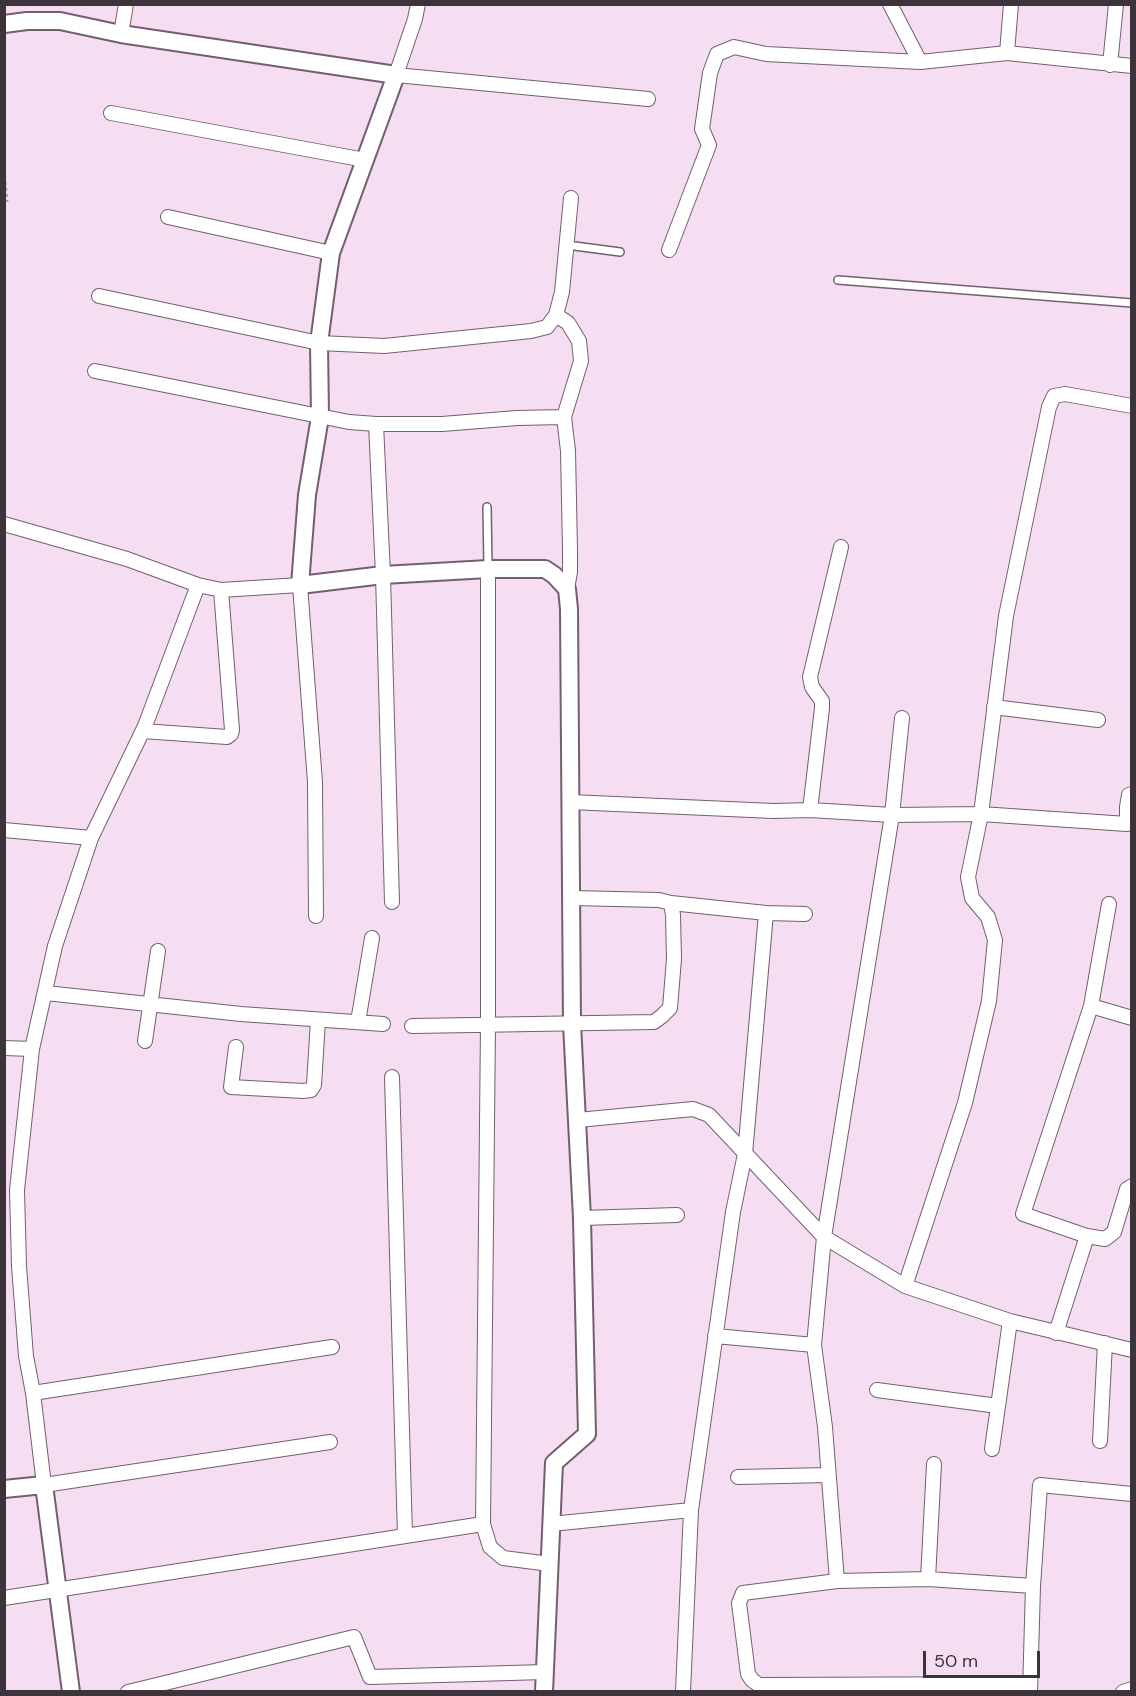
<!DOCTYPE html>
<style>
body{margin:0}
#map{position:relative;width:1136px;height:1696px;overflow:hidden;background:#f5ddf2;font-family:"DM Sans",sans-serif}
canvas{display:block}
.frame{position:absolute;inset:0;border:6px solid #3c333b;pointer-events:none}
.scale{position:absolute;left:923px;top:1651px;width:117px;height:27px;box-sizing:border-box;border:3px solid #3c333b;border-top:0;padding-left:8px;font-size:18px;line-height:21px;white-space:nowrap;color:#3c333b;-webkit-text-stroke:4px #f5ddf2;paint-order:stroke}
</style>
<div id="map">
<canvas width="1136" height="1696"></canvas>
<div class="frame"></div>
<div class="scale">50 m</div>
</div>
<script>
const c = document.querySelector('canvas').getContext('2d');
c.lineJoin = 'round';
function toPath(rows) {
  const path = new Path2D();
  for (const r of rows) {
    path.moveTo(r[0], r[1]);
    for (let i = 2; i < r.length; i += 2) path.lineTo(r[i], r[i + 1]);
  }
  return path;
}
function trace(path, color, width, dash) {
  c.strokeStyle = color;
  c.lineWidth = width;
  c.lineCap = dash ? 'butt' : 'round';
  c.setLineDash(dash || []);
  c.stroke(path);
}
const path = toPath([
 [4,170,7,202]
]);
const service = toPath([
 [567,245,620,252],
 [838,280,1132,303],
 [487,507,488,567]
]);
const minor = toPath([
 [418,4,415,19,396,75,648,99],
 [890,4,920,62],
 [121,34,126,4],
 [1007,53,1011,4],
 [1110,65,1116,4],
 [111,113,365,160],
 [168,217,331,253],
 [669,250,709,145,702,129,710,73,717,54,734,47,766,54,920,62,1007,53,1132,66],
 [99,296,319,343,384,346,531,331,547,327,556,315,562,292,571,198],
 [556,315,568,323,579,341,581,361,564,417,568,451,570,550,570,572,567,589],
 [95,371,349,422,376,424,442,424,517,418,564,417],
 [376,424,383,575,392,902],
 [4,524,127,559,198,585,221,590,300,585,315,782,316,916],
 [198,585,145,726,91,838,55,946,32,1049,17,1190,19,1266,26,1356,33,1393,44,1485,330,1442],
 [994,707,1098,720],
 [902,718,892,815,824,1237,814,1345,825,1427,837,1581,928,1579,1033,1586],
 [143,731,227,737,231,734,232,730,221,590],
 [570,802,774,811,810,810,892,815,981,814,1127,824,1127,807,1129,795,1132,794],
 [810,810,822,708,822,701,812,687,810,677,841,547],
 [4,830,91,838],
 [671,903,766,913,805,914],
 [1109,904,1091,1006,1023,1214,1087,1236,1105,1239,1114,1232,1127,1189,1132,1186],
 [46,993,241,1014,383,1024],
 [1091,1006,1132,1018],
 [358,1022,372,938],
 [412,1026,654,1022,662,1016,670,1008,674,959,673,915,671,903,659,900,572,898],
 [145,1041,158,951],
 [236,1047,231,1087,303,1091,311,1090,314,1085,318,1020],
 [4,1048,32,1049],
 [392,1077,405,1536],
 [578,1120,693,1109,709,1115,824,1237,905,1286,1010,1321,1132,1350],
 [582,1218,677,1215],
 [905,1286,965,1103,989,1001,995,940,988,917,972,898,968,877,981,814,1006,616,1049,407,1054,396,1065,394,1132,406],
 [1056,1333,1087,1236],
 [715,1336,814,1345],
 [877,1390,998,1406],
 [33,1393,332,1347],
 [1100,1441,1105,1343],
 [992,1449,1010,1321],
 [738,1477,828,1475],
 [483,1524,488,1024,488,569],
 [551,1524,691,1510],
 [928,1579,934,1464],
 [837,1581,743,1593,739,1603,748,1674,752,1680,759,1685,1030,1684],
 [4,1598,483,1524,490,1547,503,1558,550,1564],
 [128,1692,354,1637,370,1677,545,1672],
 [683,1692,691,1510,733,1212,745,1154,766,913],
 [1030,1692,1033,1586,1040,1485,1132,1494],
 [1123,1692,1132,1689]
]);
const tertiary = toPath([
 [4,24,27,21,60,21,121,34,396,75,331,253,319,343,320,417,307,495,300,585,383,575,488,569,545,569,554,575,567,589,569,609,572,1024,582,1218,587,1434,554,1463,544,1692],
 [4,1489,44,1485,71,1692]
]);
trace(service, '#735f71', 10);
trace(minor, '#735f71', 16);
trace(tertiary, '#735f71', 20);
trace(path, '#aa99a8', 3, [3, 3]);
trace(service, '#fff', 7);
trace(minor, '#fff', 14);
trace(tertiary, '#fff', 16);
</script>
